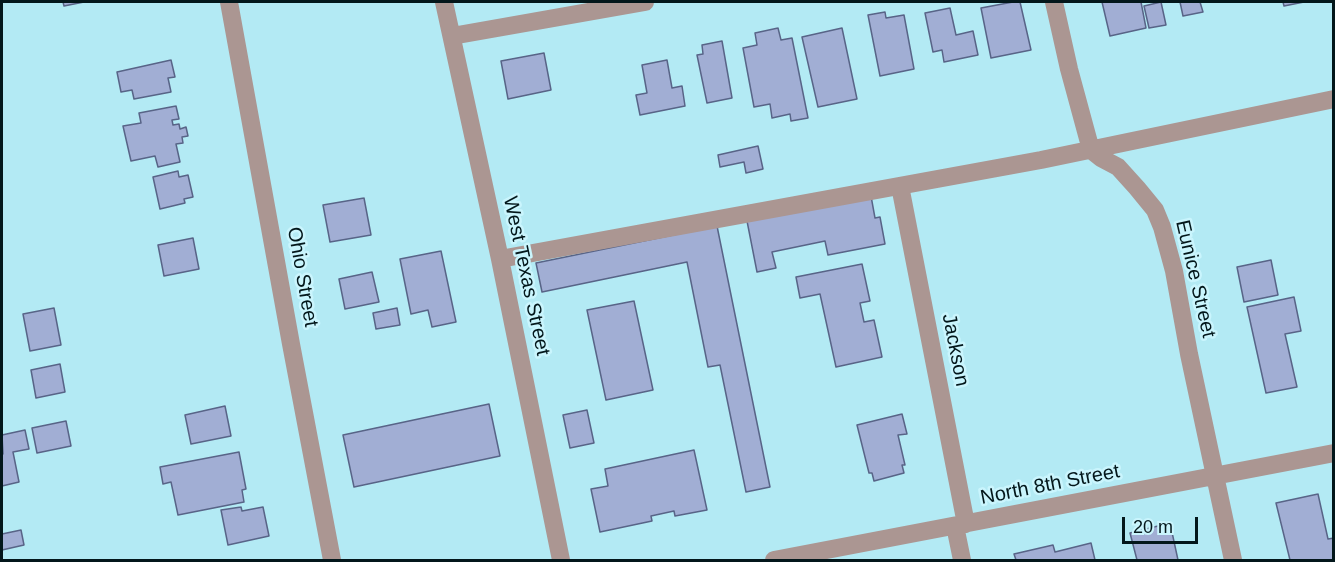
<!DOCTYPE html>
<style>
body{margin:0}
#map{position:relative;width:1335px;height:562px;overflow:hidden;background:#b3eaf4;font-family:Helvetica,sans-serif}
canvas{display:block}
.frame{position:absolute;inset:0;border:3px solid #03171b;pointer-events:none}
.scale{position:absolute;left:1122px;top:517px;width:76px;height:27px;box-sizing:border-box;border:3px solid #03171b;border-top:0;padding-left:8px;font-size:18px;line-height:21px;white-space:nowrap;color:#03171b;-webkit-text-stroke:4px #caf5fd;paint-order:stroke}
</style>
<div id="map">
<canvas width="1335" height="562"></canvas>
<div class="frame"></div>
<div class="scale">20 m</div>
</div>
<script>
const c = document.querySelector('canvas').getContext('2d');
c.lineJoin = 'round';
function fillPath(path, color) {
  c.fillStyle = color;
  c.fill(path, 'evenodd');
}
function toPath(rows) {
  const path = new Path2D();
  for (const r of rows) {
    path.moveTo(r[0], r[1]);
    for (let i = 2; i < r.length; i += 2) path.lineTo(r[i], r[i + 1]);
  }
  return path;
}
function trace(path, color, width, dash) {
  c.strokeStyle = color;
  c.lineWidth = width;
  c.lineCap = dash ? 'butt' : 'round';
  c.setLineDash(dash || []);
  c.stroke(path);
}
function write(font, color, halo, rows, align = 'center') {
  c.font = font + ' Helvetica,sans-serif';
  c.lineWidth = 5;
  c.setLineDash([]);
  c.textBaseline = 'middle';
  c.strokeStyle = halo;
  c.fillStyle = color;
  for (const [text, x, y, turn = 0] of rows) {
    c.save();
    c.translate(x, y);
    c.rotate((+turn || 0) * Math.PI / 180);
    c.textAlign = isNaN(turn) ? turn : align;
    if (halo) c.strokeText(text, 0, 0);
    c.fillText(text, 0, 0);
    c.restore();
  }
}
const building = toPath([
 [63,2,84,2,64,6,63,2],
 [1013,2,1020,2,1031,50,991,58,981,8,1013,2],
 [1102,2,1141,2,1146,28,1110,36,1102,2],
 [1161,2,1166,25,1149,28,1144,6,1161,2],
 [1180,2,1200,2,1203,12,1183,16,1180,2],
 [1283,2,1304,2,1284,6,1283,2],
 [950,8,956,35,973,31,978,55,944,62,942,50,933,52,925,13,950,8],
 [885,12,886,18,904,15,914,69,880,76,868,15,885,12],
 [778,28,781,40,792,38,808,118,791,121,790,114,772,118,770,104,754,107,743,48,757,45,755,33,778,28],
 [842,28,857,99,818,107,802,37,842,28],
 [722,41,732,98,707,103,697,55,703,54,702,45,722,41],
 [544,53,551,90,508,99,501,61,544,53],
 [171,60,175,77,168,78,171,92,134,99,132,90,121,92,117,72,171,60],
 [667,60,672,88,682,86,685,106,640,115,636,95,647,93,642,65,667,60],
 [176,106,179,119,172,120,173,125,179,124,180,129,186,127,188,136,182,137,183,143,176,144,180,162,158,167,155,156,131,161,123,126,141,123,139,113,176,106],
 [758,146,763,169,746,173,744,162,720,167,718,155,758,146],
 [178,171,179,177,188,175,193,197,184,199,185,203,160,209,153,177,178,171],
 [871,196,875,218,880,217,885,244,828,255,825,241,772,252,776,268,757,272,747,221,871,196],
 [364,198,371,235,330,242,323,205,364,198],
 [717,226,770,487,746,492,720,365,708,367,687,262,542,292,536,263,717,226],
 [193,238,199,269,164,276,158,245,193,238],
 [441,251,456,322,432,327,428,310,411,314,400,259,441,251],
 [1271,260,1278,295,1244,302,1237,267,1271,260],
 [862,264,870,301,860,303,864,322,874,320,882,357,836,367,820,294,800,298,796,277,862,264],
 [372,272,379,302,345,309,339,279,372,272],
 [1294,297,1301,331,1285,334,1297,387,1266,393,1247,307,1294,297],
 [634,301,653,390,606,400,587,310,634,301],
 [54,308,61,345,30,351,23,314,54,308],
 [397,308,400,325,376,329,373,313,397,308],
 [60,364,65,392,36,398,31,370,60,364],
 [489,404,500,456,354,487,343,435,489,404],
 [225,406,231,436,191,444,185,415,225,406],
 [587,410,594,443,570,448,563,415,587,410],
 [902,414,907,434,898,435,905,465,902,465,904,473,874,481,872,473,869,473,857,425,902,414],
 [66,421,71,446,37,453,32,428,66,421],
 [25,430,29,449,13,452,19,482,2,486,2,454,3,454,2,435,25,430],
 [694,450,707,510,675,516,674,511,651,516,652,521,600,532,591,489,608,486,605,469,694,450],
 [239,452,246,489,242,490,244,502,178,515,171,482,163,484,160,467,239,452],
 [1318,494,1328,539,1334,538,1334,560,1290,560,1276,503,1318,494],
 [241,507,242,511,263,507,269,536,228,545,221,510,241,507],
 [1170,523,1178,560,1137,560,1130,533,1170,523],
 [21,530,24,545,2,550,2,534,21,530],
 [1091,543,1095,560,1016,560,1014,554,1053,545,1055,552,1091,543]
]);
const minor = toPath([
 [229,2,291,344,332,560],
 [444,2,500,259,561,560],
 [1054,2,1069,69,1091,150,1101,158,1118,167,1137,188,1155,210,1162,227,1174,271,1189,354,1233,560],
 [452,36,645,2],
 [900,186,966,524],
 [500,259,1041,160,1334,99],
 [955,526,962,560],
 [774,560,1334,453]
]);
const streetNames = [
 ["West Texas Street",526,276,78],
 ["Ohio Street",302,277,80],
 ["Eunice Street",1195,279,77],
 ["Jackson",955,350,79],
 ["North 8th Street",1050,485,-11]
];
fillPath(building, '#a1aed4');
trace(building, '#586487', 1.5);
trace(minor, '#ab9692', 18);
write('20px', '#03171b', '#caf5fd', streetNames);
</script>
